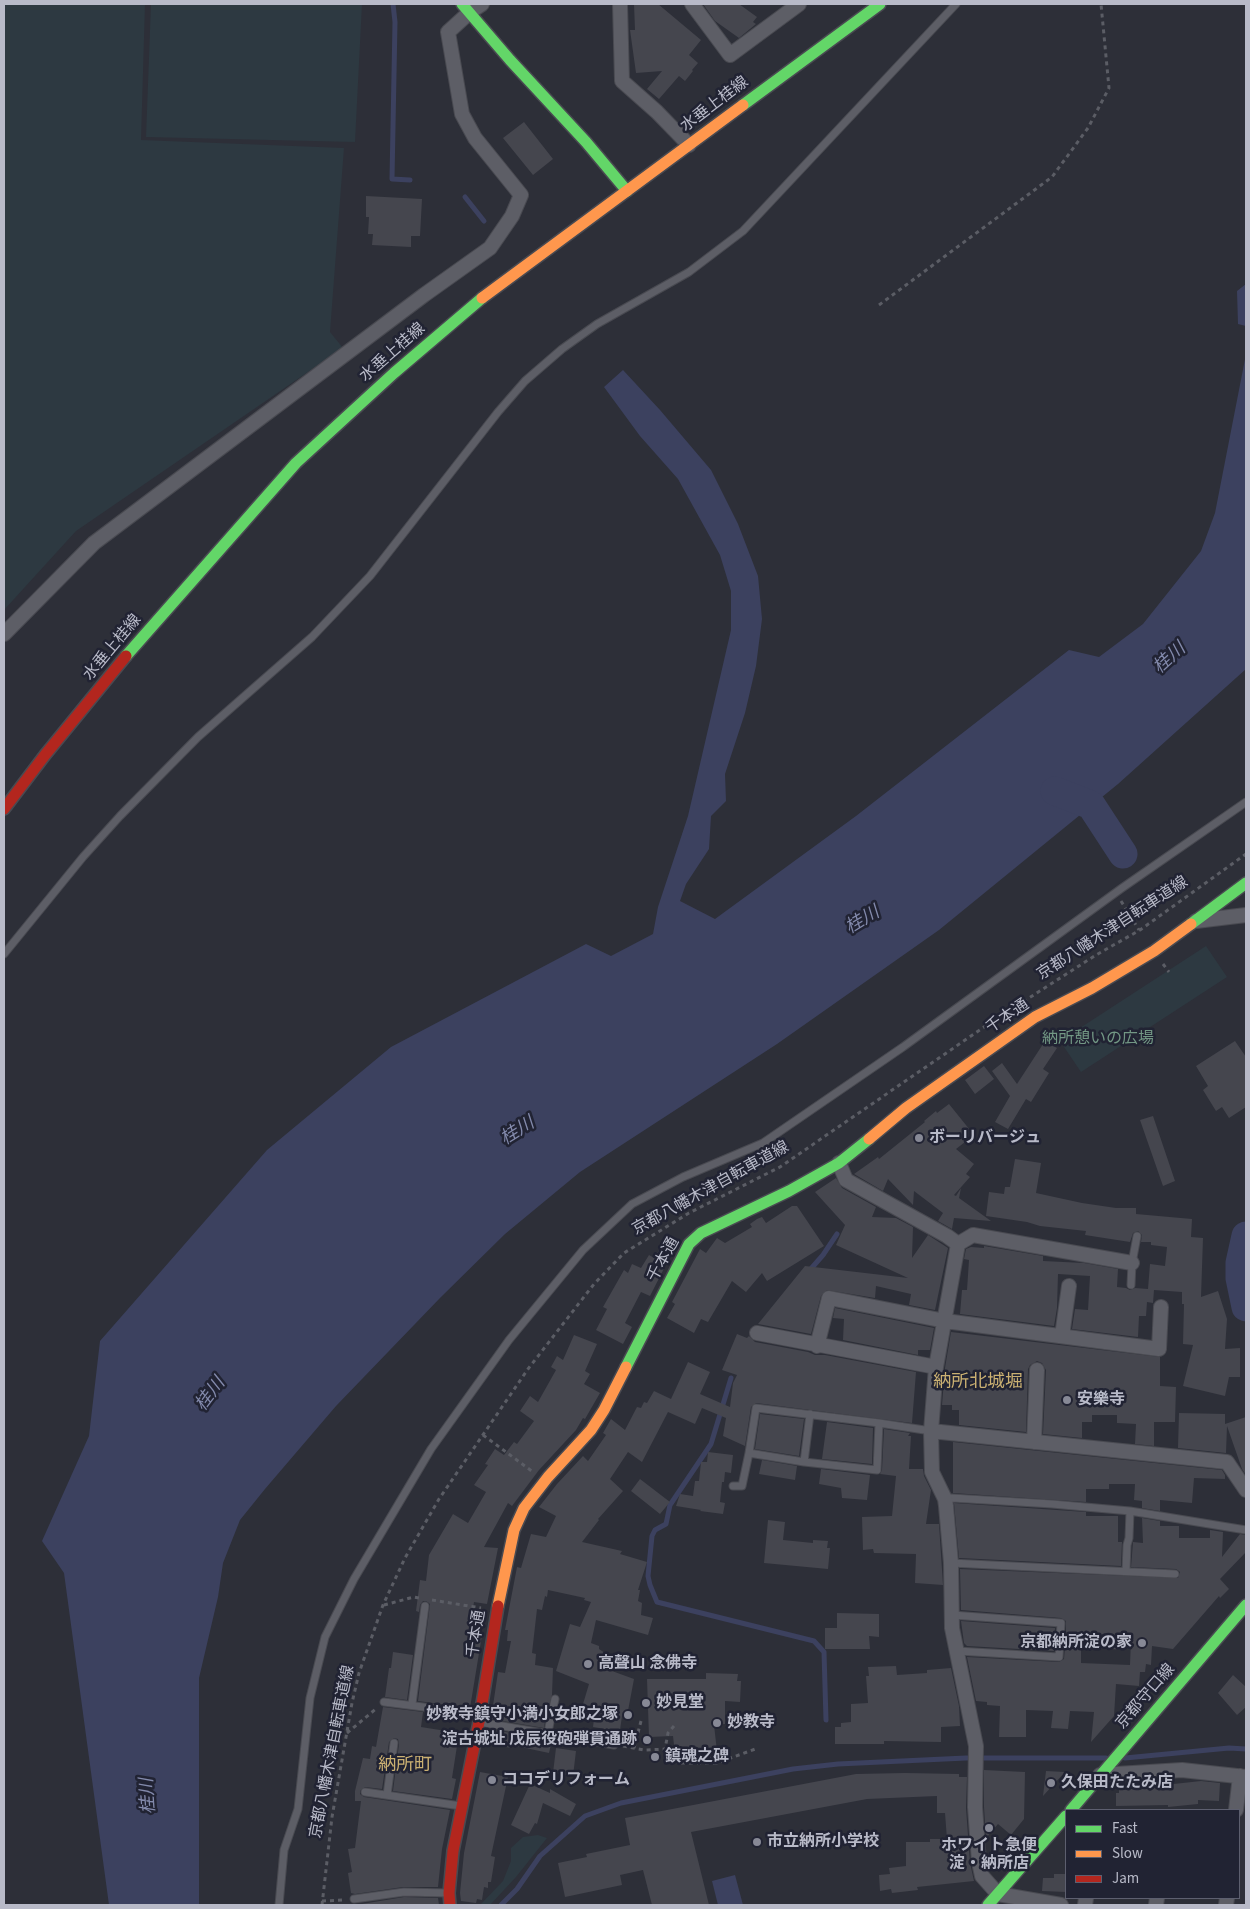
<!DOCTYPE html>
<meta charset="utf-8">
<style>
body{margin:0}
#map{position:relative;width:1250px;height:1909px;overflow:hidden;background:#2d2f38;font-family:"Source Sans 3",sans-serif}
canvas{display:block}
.frame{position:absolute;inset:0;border:5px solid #b8bac8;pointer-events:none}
.legend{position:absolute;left:1065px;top:1809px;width:175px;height:90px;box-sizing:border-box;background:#212333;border:1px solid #5d5f6f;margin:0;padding:6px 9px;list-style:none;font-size:15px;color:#b8bac8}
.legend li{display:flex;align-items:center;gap:10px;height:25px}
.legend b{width:25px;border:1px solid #5d5f6f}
</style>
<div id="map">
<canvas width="1250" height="1909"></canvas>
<div class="frame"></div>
<ul class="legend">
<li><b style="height:6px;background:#63d668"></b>Fast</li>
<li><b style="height:6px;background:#ff974d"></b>Slow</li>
<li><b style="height:6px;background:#b3261e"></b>Jam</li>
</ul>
</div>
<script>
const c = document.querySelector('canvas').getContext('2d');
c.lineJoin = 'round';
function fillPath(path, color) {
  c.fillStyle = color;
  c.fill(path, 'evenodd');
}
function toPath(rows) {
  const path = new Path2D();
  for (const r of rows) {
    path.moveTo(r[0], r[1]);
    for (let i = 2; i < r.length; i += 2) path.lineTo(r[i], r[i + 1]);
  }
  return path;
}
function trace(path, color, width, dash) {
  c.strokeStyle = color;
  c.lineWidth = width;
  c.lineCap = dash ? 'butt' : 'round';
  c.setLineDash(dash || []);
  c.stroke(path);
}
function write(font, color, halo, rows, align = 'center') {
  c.font = font + ' "Source Sans 3","Noto Sans JP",sans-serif';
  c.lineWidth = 5;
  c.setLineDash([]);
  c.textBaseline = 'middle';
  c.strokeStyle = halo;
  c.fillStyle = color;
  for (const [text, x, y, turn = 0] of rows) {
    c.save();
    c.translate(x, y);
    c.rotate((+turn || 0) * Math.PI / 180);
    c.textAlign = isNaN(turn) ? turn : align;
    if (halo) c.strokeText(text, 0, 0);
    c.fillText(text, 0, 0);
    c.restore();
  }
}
const green = toPath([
 [4,4,145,4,141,140,344,148,330,332,343,348,76,531,4,610],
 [151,4,362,4,355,142,146,137],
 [1206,946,1227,977,1081,1072,1060,1041],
 [538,1835,547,1838,516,1877,490,1905,480,1905,503,1881,511,1861,511,1848,523,1837]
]);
const water = toPath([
 [1246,284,1246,326,1238,324,1237,291],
 [1246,354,1246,669,1118,784,939,930,777,1044,580,1172,505,1234,440,1298,336,1406,265,1489,240,1520,223,1563,218,1597,199,1678,199,1905,109,1905,64,1573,42,1541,89,1436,100,1341,267,1150,391,1047,586,944,611,956,653,934,658,907,688,816,731,630,731,591,720,555,678,479,640,436,604,387,623,370,660,410,711,470,738,524,758,576,762,619,756,666,745,713,725,774,726,801,711,816,709,849,686,884,680,901,715,919,856,816,1069,650,1099,657,1143,624,1201,551,1215,513],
 [735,1875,743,1905,718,1905,712,1881]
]);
const stream = toPath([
 [393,4,395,22,392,179,410,180],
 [465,197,484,221],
 [809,1271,823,1255,837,1234],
 [731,1378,711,1444,670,1505,666,1524,655,1530,652,1536,648,1576,650,1585,657,1602,814,1641,824,1652,826,1720],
 [1125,1758,1229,1748,1246,1749],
 [501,1905,517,1889,540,1856,585,1816,621,1803,793,1769,838,1764,966,1758,1106,1758]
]);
const river = toPath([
 [1055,791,1091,805,1123,854],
 [1246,1236,1240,1263,1240,1278,1246,1307]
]);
const building = toPath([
 [634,4,658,4,701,40,689,55,698,63,692,70,693,71,685,81,679,76,659,99,647,89,662,71,636,73,630,30,635,30],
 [703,4,739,4,757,17,753,22,756,24,739,38,715,21],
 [524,122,553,159,533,175,503,138],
 [366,196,422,199,420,236,411,236,411,247,372,245,373,234,368,234,369,217,366,217],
 [1045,1041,1057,1048,1043,1069,1049,1073,1031,1102,1026,1099,1008,1129,995,1122,1010,1096,992,1071,1002,1063,1017,1084],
 [1235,1041,1246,1057,1246,1107,1229,1118,1222,1107,1216,1111,1203,1090,1208,1086,1196,1066],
 [984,1066,994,1079,975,1094,965,1080],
 [949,1104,974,1135,956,1149,974,1164,966,1174,970,1177,954,1195,956,1196,961,1188,959,1198,991,1221,954,1218,952,1229,938,1221,943,1213,914,1191,913,1205,888,1179,883,1191,854,1174,878,1157,879,1159,925,1122,924,1121,936,1111,937,1113],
 [1153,1116,1175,1181,1163,1186,1140,1120],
 [1015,1159,1041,1163,1036,1193,1082,1203,1116,1208,1136,1208,1136,1214,1192,1219,1191,1237,1203,1238,1201,1297,1218,1291,1227,1319,1225,1349,1240,1348,1240,1377,1229,1377,1225,1396,1183,1386,1193,1345,1183,1344,1184,1304,1182,1304,1182,1292,1154,1290,1153,1303,1147,1302,1146,1316,1139,1316,1138,1337,1072,1329,1075,1309,1088,1310,1090,1276,1058,1274,1057,1308,1054,1326,960,1314,962,1290,967,1290,969,1260,964,1259,966,1249,971,1247,984,1248,984,1246,1043,1256,1043,1261,1084,1263,1118,1269,1117,1287,1126,1288,1130,1290,1135,1288,1148,1289,1150,1264,1165,1266,1167,1247,1151,1245,1151,1242,1141,1242,1142,1235,1138,1231,1133,1233,1130,1242,1085,1235,1086,1231,1040,1226,1027,1222,986,1216,989,1192,1004,1194,1005,1187,1010,1187],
 [836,1178,842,1188,876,1207,872,1217,896,1218,913,1227,912,1258,928,1235,948,1248,935,1310,909,1305,911,1294,876,1286,875,1298,827,1290,821,1296,811,1334,758,1324,805,1266,908,1278,836,1245,845,1225,815,1192],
 [792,1206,797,1206,824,1246,767,1281,762,1273,746,1292,732,1281,708,1322,701,1319,694,1333,667,1318,675,1304,672,1302,700,1249,706,1253,717,1238,725,1243,752,1227,750,1224,757,1219,762,1217,766,1223],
 [672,1237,678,1241,650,1296,641,1292,625,1323,632,1327,623,1344,596,1330,607,1309,603,1307,624,1270,628,1273,632,1264,641,1268,649,1255,654,1258,661,1247,664,1249],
 [835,1308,934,1328,930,1350,918,1350,918,1355,843,1340,844,1319,833,1318],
 [951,1332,1160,1357,1160,1386,1176,1387,1175,1422,1154,1422,1154,1446,1135,1444,1136,1424,1117,1423,1117,1415,1092,1415,1092,1422,1082,1422,1082,1438,1043,1434,1046,1370,1042,1363,1037,1361,1030,1365,1028,1369,1026,1432,959,1425,959,1410,952,1410,952,1405,942,1405,945,1368],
 [737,1334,747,1338,749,1336,755,1342,808,1352,815,1355,825,1355,916,1372,912,1423,756,1403,751,1407,745,1446,723,1436,726,1418,702,1408,695,1424,668,1412,642,1462,628,1452,610,1479,623,1491,598,1519,599,1520,582,1542,622,1551,620,1554,647,1562,638,1590,640,1590,638,1601,642,1603,641,1615,653,1618,648,1635,596,1620,591,1643,599,1646,599,1649,605,1653,601,1667,634,1679,627,1716,622,1716,619,1737,604,1734,605,1729,593,1727,594,1719,580,1714,589,1684,556,1671,570,1624,580,1627,591,1602,584,1600,585,1598,548,1590,547,1597,545,1596,542,1610,537,1609,532,1653,536,1654,535,1665,553,1668,552,1695,547,1712,549,1717,545,1721,544,1728,491,1719,498,1672,505,1673,511,1641,507,1641,508,1630,505,1630,517,1567,521,1568,531,1534,546,1537,556,1516,539,1507,557,1484,583,1456,588,1461,606,1435,603,1433,611,1419,625,1430,637,1407,641,1408,644,1402,647,1403,654,1391,671,1399,688,1362,710,1372,700,1394,730,1407,733,1383,737,1375,722,1370],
 [574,1335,597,1344,585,1371,590,1374,584,1384,600,1393,585,1419,583,1418,576,1430,539,1470,512,1506,508,1503,484,1547,498,1548,487,1604,474,1602,469,1634,482,1635,470,1708,418,1701,430,1604,426,1601,423,1601,420,1605,419,1612,416,1611,420,1580,426,1581,429,1555,453,1514,468,1523,486,1492,474,1485,488,1465,485,1464,495,1449,504,1455,514,1442,517,1444,534,1421,520,1411,530,1396,538,1402,556,1370,551,1367,557,1356,563,1360],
 [1179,1413,1225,1414,1225,1424,1246,1417,1246,1475,1242,1469,1227,1426,1226,1453,1178,1448],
 [760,1414,804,1419,799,1456,755,1449],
 [827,1422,873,1428,872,1464,822,1459],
 [884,1429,910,1433,908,1436,911,1436,909,1469,923,1469,924,1476,931,1490,926,1524,939,1524,943,1585,915,1583,916,1554,874,1553,873,1549,863,1550,862,1517,892,1516,896,1476,880,1474,882,1470],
 [953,1442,1222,1470,1225,1475,1225,1479,1194,1478,1192,1503,1160,1500,1160,1511,1142,1508,1142,1501,1134,1500,1135,1484,1109,1484,1109,1489,1086,1489,1086,1502,953,1493],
 [708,1452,733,1455,731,1473,725,1472,724,1482,722,1482,720,1502,725,1503,723,1514,700,1511,701,1510,676,1506,680,1494,693,1496,695,1481,699,1481,701,1462,707,1462],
 [762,1460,797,1466,795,1480,759,1474],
 [821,1469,870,1475,867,1500,842,1498,841,1488,819,1484],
 [640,1479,670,1502,660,1514,631,1491],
 [954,1503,1086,1512,1086,1516,1118,1516,1118,1542,1122,1542,1121,1566,959,1558],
 [1142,1518,1160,1521,1160,1526,1179,1526,1179,1538,1210,1538,1210,1530,1223,1532,1222,1557,1240,1534,1246,1535,1246,1552,1220,1579,1229,1589,1220,1598,1219,1596,1173,1649,1152,1646,1151,1665,1146,1664,1145,1672,1140,1672,1139,1686,1116,1684,1114,1716,1091,1742,1094,1712,1070,1711,1068,1729,1051,1728,1053,1711,1026,1710,1026,1737,999,1737,1000,1706,987,1705,987,1702,976,1701,967,1657,1059,1662,1064,1659,1065,1647,1081,1648,1081,1663,1130,1665,1131,1639,1114,1638,1114,1635,1081,1634,1081,1637,1066,1636,1066,1621,1061,1618,961,1610,960,1569,1178,1578,1180,1572,1176,1569,1131,1567,1133,1542,1143,1543],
 [768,1520,785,1522,783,1540,813,1543,813,1540,828,1541,827,1548,830,1548,828,1569,764,1563],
 [837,1613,879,1614,879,1637,869,1636,870,1649,825,1649,825,1628,837,1628],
 [961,1621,1055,1628,1054,1651,967,1646,964,1643],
 [393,1652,413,1655,407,1700,385,1697,389,1668,391,1668],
 [896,1666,897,1675,927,1673,927,1670,951,1668,959,1706,960,1726,941,1727,941,1742,884,1741,884,1744,835,1744,835,1727,841,1727,841,1723,851,1722,851,1704,868,1703,866,1676,869,1676,868,1667],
 [706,1673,738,1674,737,1681,741,1681,740,1702,725,1701,725,1724,714,1725,718,1760,682,1762,682,1754,675,1754,673,1736,649,1737,647,1679,706,1679],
 [1233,1675,1246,1687,1246,1707,1237,1715,1218,1693],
 [383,1707,423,1712,421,1727,465,1734,462,1747,457,1746,452,1778,456,1779,452,1799,393,1791,399,1744,398,1739,394,1738,389,1742,382,1789,365,1787,360,1791,360,1794,364,1797,450,1810,442,1849,438,1887,403,1887,355,1894,351,1893,348,1873,352,1872,348,1849,355,1848,361,1801,355,1801,355,1791,363,1758,370,1759,372,1746,376,1747],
 [489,1729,552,1740,549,1753,511,1745,511,1748,486,1743],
 [556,1748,576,1751,573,1776,553,1773],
 [984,1770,1025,1772,1024,1819,1011,1835,998,1824,986,1838,984,1807],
 [1046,1771,1065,1772,1043,1796],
 [480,1772,508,1777,491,1856,495,1857,491,1882,488,1882,488,1888,484,1887,482,1900,477,1899,476,1903,461,1901,460,1893,464,1853],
 [905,1773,959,1774,959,1777,967,1777,966,1808,970,1863,974,1881,917,1887,918,1890,892,1893,891,1889,880,1891,879,1875,890,1874,889,1868,906,1866,906,1842,930,1842,930,1839,947,1839,945,1813,937,1813,937,1796,867,1799,691,1832,709,1905,652,1905,643,1870,620,1875,622,1885,565,1897,558,1863,587,1857,586,1854,630,1845,625,1818,856,1774],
 [1201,1781,1220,1783,1219,1801,1198,1800,1198,1804,1168,1807,1168,1805,1116,1806,1116,1793,1119,1793,1119,1790],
 [530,1784,550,1793,550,1789,576,1804,570,1816,543,1803,537,1824,535,1823,529,1834,511,1825],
 [1054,1874,1066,1874,1066,1892,1042,1891,1043,1878,1054,1878],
 [404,1897,438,1898,439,1905,356,1905]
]);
const path = toPath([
 [879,305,1052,177,1088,128,1109,88,1101,4],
 [1121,901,1139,930],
 [1163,964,1169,972],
 [483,1435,533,1472],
 [432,1600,481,1608],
 [384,1605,414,1597,419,1598],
 [674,1726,668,1733,665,1749,669,1756,678,1763,717,1763,758,1748],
 [347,1733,377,1708],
 [623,1746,644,1750,672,1749],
 [634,1748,641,1721],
 [322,1901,344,1900],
 [322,1905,332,1817,352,1703,359,1673,383,1605,405,1558,439,1499,528,1369,594,1284,624,1253,689,1213,780,1167,990,1023,1096,955,1140,930,1246,854]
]);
const lane = toPath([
 [4,954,83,857,120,816,198,737,312,637,370,576,498,412,525,381,562,349,597,324,689,272,743,231,956,4],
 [1131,1285,1132,1263,1137,1236],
 [879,1423,877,1470,804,1462,749,1453,756,1408,879,1423,931,1431],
 [804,1462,810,1414],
 [733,1486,742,1486,749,1453],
 [945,1499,952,1498,1052,1504,1130,1511,1246,1530],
 [951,1563,1175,1574],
 [1126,1571,1127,1545,1129,1538,1130,1511],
 [952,1615,1061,1623,1059,1657,957,1651],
 [1061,1641,1119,1645],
 [384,1702,478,1714],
 [412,1704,425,1606],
 [552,1713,555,1699],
 [479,1722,614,1745],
 [548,1733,550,1722],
 [365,1792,461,1806],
 [387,1795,394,1743],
 [354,1899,404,1892,448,1893],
 [279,1905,284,1850,298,1809,310,1698,325,1637,354,1579,431,1449,509,1340,583,1250,632,1204,683,1177,763,1143,903,1047,1122,888,1246,802]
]);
const street = toPath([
 [620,4,622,81,657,112,689,145],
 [692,4,730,55,799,4],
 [4,634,94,543,424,295,490,248,512,216,521,195,475,138,462,114,448,32,470,12,482,4],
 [1196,921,1246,915],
 [839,1163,846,1180,947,1236,958,1244,936,1367,931,1431,932,1472,945,1499,946,1506,951,1563,952,1628,976,1746,975,1807,979,1862,982,1876,998,1894,1061,1905],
 [958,1244,973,1235,1132,1263],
 [757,1333,936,1367],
 [1062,1336,1069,1286],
 [817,1346,829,1298,945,1321,1159,1349,1161,1307],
 [931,1431,1227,1462,1246,1490],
 [1034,1442,1037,1370],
 [1100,1775,1182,1770,1246,1777],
 [1236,1810,1240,1776],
 [1085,1905,1086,1898],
 [1156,1905,1157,1898],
 [1226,1905,1227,1898]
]);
const fast = toPath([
 [462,4,510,60,586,142,627,191],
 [743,105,880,4],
 [126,656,296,463,394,373,482,298],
 [1191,924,1246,883],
 [626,1367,689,1244,701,1233,789,1191,839,1163,869,1139],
 [1071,1810,1246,1605],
 [988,1905,1066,1816]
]);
const slow = toPath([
 [482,298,743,105],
 [869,1139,906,1108,1035,1017,1092,988,1154,951,1191,924],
 [498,1606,514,1530,524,1508,548,1477,591,1430,604,1410,626,1367]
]);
const jam = toPath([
 [4,809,45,755,126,656],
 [450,1905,449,1893,453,1851,479,1722,498,1606]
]);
const markers = [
 [919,1138,5,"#878996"],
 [1067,1400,5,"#878996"],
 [1142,1643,5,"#878996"],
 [588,1664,5,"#878996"],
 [646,1703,5,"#878996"],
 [628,1715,5,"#878996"],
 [717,1723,5,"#878996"],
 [647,1740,5,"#878996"],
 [655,1757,5,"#878996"],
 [492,1780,5,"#878996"],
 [1051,1783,5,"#878996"],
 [989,1828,5,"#878996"],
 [757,1842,5,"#878996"]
];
const streetNames = [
 ["水垂上桂線",715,105,-37],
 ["水垂上桂線",393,353,-41],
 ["水垂上桂線",113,648,-50],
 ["京都八幡木津自転車道線",1113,929,-33],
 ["千本通",1008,1017,-34],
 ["京都八幡木津自転車道線",711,1189,-29],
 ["千本通",664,1260,-61],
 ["千本通",477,1634,-81],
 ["京都守口線",1146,1697,-49],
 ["京都八幡木津自転車道線",333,1752,-79]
];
const parkNames = [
 ["納所憩いの広場",1098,1039]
];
const poiNames = [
 ["ボーリバージュ",929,1138],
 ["安樂寺",1077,1400],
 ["京都納所淀の家",1132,1643,"right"],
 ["高聲山 念佛寺",598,1664],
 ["妙見堂",656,1703],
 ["妙教寺鎮守小満小女郎之塚",618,1715,"right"],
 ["妙教寺",727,1723],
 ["淀古城址 戊辰役砲弾貫通跡",637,1740,"right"],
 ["鎮魂之碑",665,1757],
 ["ココデリフォーム",502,1780],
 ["久保田たたみ店",1061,1783],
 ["市立納所小学校",767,1842],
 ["ホワイト急便",989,1846,"center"],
 ["淀・納所店",989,1864,"center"]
];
const waterNames = [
 ["桂川",1170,659,-42],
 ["桂川",863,921,-31],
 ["桂川",518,1132,-32],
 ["桂川",211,1395,-53],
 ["桂川",149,1796,-94]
];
const neighbourhoodNames = [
 ["納所北城堀",978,1383],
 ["納所町",405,1766]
];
fillPath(green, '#2d3941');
fillPath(water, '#3c415f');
trace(stream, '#3c415f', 5);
trace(river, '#3c415f', 29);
fillPath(building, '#45464e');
trace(lane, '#494a51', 9);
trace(street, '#494a51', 16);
trace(fast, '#494a51', 14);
trace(slow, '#494a51', 14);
trace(jam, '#494a51', 14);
trace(path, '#5b5d65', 3, [4, 4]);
trace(lane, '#5d5e66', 7);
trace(street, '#5d5e66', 14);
trace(fast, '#63d668', 11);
trace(slow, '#ff974d', 11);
trace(jam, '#b3261e', 11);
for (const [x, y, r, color] of markers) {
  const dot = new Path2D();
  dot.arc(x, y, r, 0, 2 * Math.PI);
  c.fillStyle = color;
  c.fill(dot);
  trace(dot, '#212333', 2);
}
write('16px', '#b8bac8', '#212333', streetNames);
write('16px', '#729784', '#212333', parkNames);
write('bold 16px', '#b8bac8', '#212333', poiNames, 'left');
write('italic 18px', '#838aac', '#212333', waterNames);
write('18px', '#cab072', '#212333', neighbourhoodNames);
</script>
